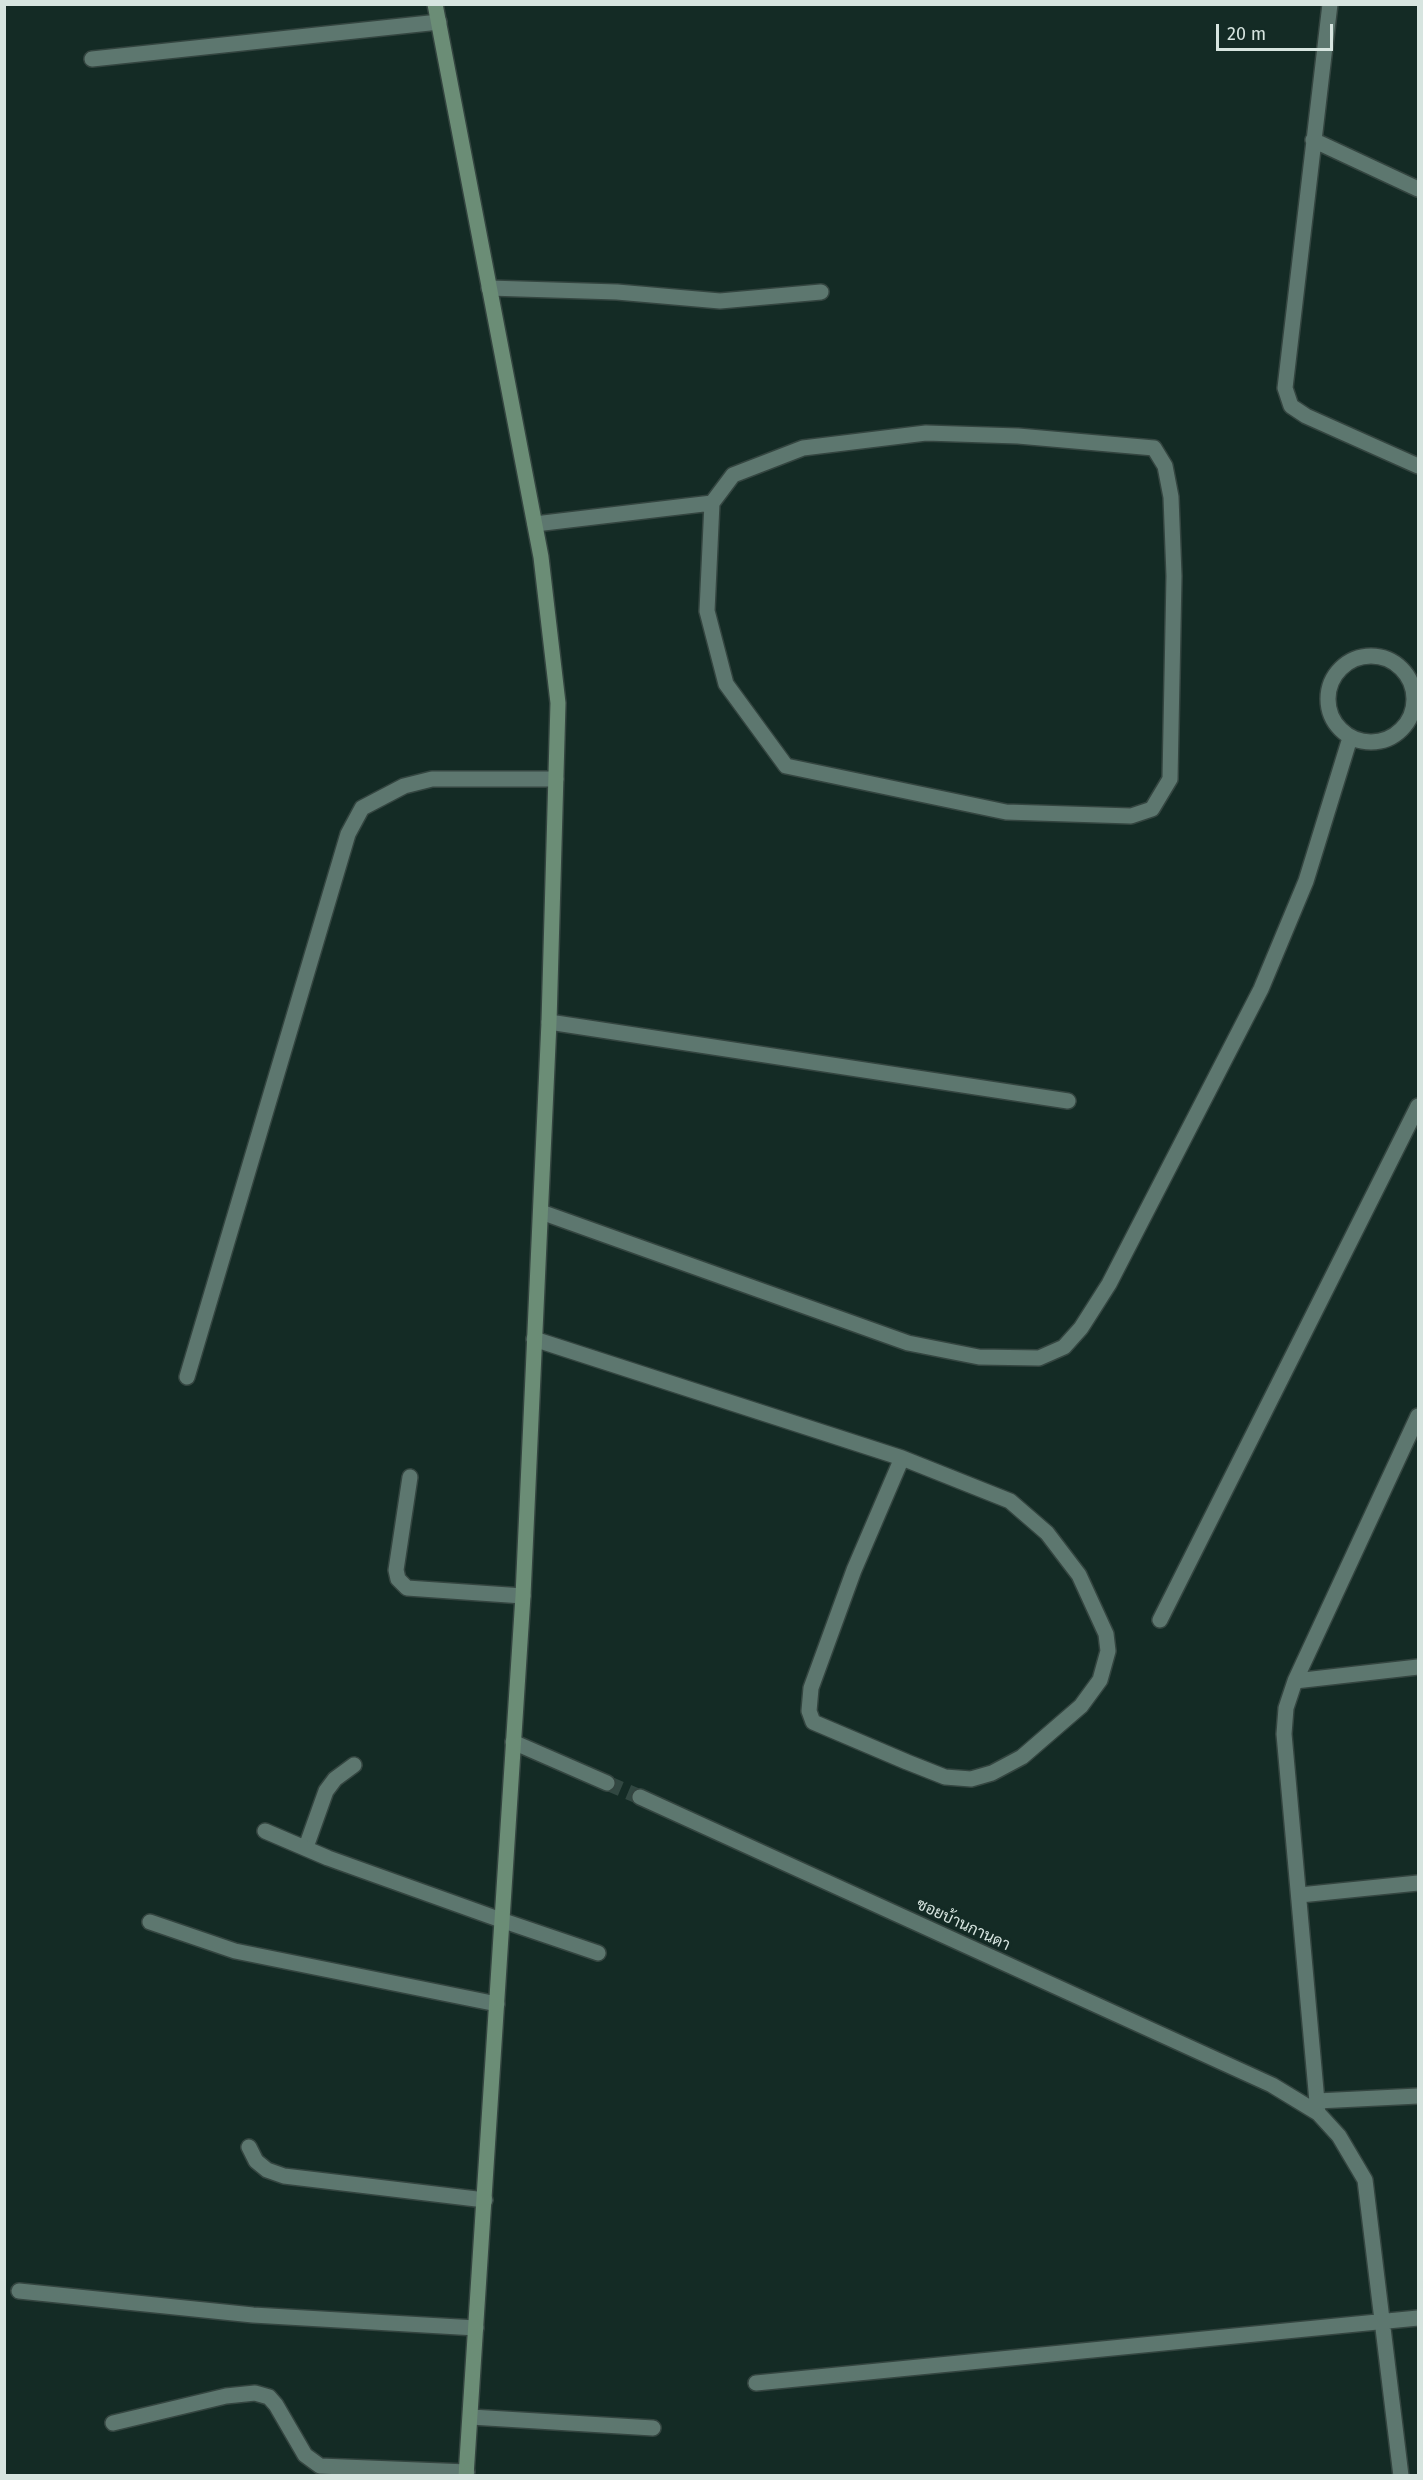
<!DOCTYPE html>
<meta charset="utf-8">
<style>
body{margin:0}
#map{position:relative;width:1423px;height:2480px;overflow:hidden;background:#142b25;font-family:"Fira Sans",sans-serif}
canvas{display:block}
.frame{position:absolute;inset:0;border:6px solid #d7e5e0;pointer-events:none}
.scale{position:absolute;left:1216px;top:24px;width:117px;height:27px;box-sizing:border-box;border:3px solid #d7e5e0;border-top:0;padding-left:8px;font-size:18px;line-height:21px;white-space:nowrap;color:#d7e5e0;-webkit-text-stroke:4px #142b25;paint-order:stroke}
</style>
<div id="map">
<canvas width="1423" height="2480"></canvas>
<div class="frame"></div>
<div class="scale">20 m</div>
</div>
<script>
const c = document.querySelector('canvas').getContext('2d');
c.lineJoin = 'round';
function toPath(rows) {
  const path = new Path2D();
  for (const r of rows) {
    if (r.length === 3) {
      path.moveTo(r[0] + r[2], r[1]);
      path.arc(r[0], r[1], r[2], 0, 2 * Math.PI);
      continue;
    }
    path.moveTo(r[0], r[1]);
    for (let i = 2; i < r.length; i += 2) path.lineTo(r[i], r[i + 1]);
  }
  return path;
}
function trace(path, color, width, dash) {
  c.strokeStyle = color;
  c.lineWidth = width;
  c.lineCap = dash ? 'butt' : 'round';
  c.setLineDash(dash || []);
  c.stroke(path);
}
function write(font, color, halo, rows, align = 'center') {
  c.font = font + ' "Fira Sans",Sarabun,sans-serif';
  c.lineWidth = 6;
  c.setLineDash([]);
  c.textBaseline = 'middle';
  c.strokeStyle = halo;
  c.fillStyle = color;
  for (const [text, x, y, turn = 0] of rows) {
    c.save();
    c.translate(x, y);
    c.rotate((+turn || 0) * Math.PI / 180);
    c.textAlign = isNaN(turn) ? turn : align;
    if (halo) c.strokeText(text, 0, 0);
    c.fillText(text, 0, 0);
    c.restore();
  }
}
const streetTunnel = toPath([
 [607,1783,640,1797]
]);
const lane = toPath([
 [92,59,439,22],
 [489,288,617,292,720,301,821,292],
 [926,433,1018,436,1154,448,1165,466,1171,497,1174,576,1170,779,1152,809,1131,816,1006,812,786,766,726,684,707,611,712,503,733,475,803,448,926,433],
 [535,524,712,503],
 [534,1339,902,1458,854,1570,811,1688,809,1711,813,1722,907,1762,945,1777,971,1779,992,1773,1022,1757,1081,1706,1100,1680,1108,1651,1106,1634,1079,1575,1047,1533,1010,1501,902,1458],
 [410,1477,396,1570,398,1579,407,1588,523,1596],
 [306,1847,326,1791,335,1779,354,1765],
 [501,1920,598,1953],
 [19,2291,253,2315,476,2328],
 [471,2417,653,2428],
 [113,2423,226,2396,255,2393,269,2397,276,2405,305,2455,320,2466,467,2472]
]);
const street = toPath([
 [1330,4,1285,388,1291,406,1306,416,1418,466],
 [1313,140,1418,189],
 [1371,699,43],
 [549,1022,1068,1101],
 [541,1212,908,1343,979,1357,1039,1358,1064,1347,1081,1328,1109,1284,1261,989,1306,881,1350,738],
 [187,1377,348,834,362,808,404,786,432,779,556,779],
 [1160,1620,1418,1106],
 [1295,1681,1418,1667],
 [513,1742,607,1783],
 [640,1797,1272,2085,1318,2113,1339,2136,1365,2180,1401,2476],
 [265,1831,328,1858,501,1920],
 [1300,1895,1418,1883],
 [150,1922,235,1951,497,2004],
 [1317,2101,1418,2096],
 [1318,2113,1284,1734,1286,1708,1295,1681,1418,1416],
 [249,2147,256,2161,267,2170,284,2176,485,2200],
 [756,2383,1418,2318]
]);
const secondary = toPath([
 [435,4,541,557,558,703,549,1022,523,1596,466,2476]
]);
const streetNames = [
 ["ซอยบ้านกานดา",963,1925,25]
];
trace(streetTunnel, '#314741', 15, [15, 8]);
trace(lane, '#344540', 18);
trace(street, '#344540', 18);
trace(secondary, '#344540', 18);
trace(lane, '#5d776f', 15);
trace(street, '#5d776f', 15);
trace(secondary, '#6b8d76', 15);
write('16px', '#d7e5e0', '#142b25', streetNames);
</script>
